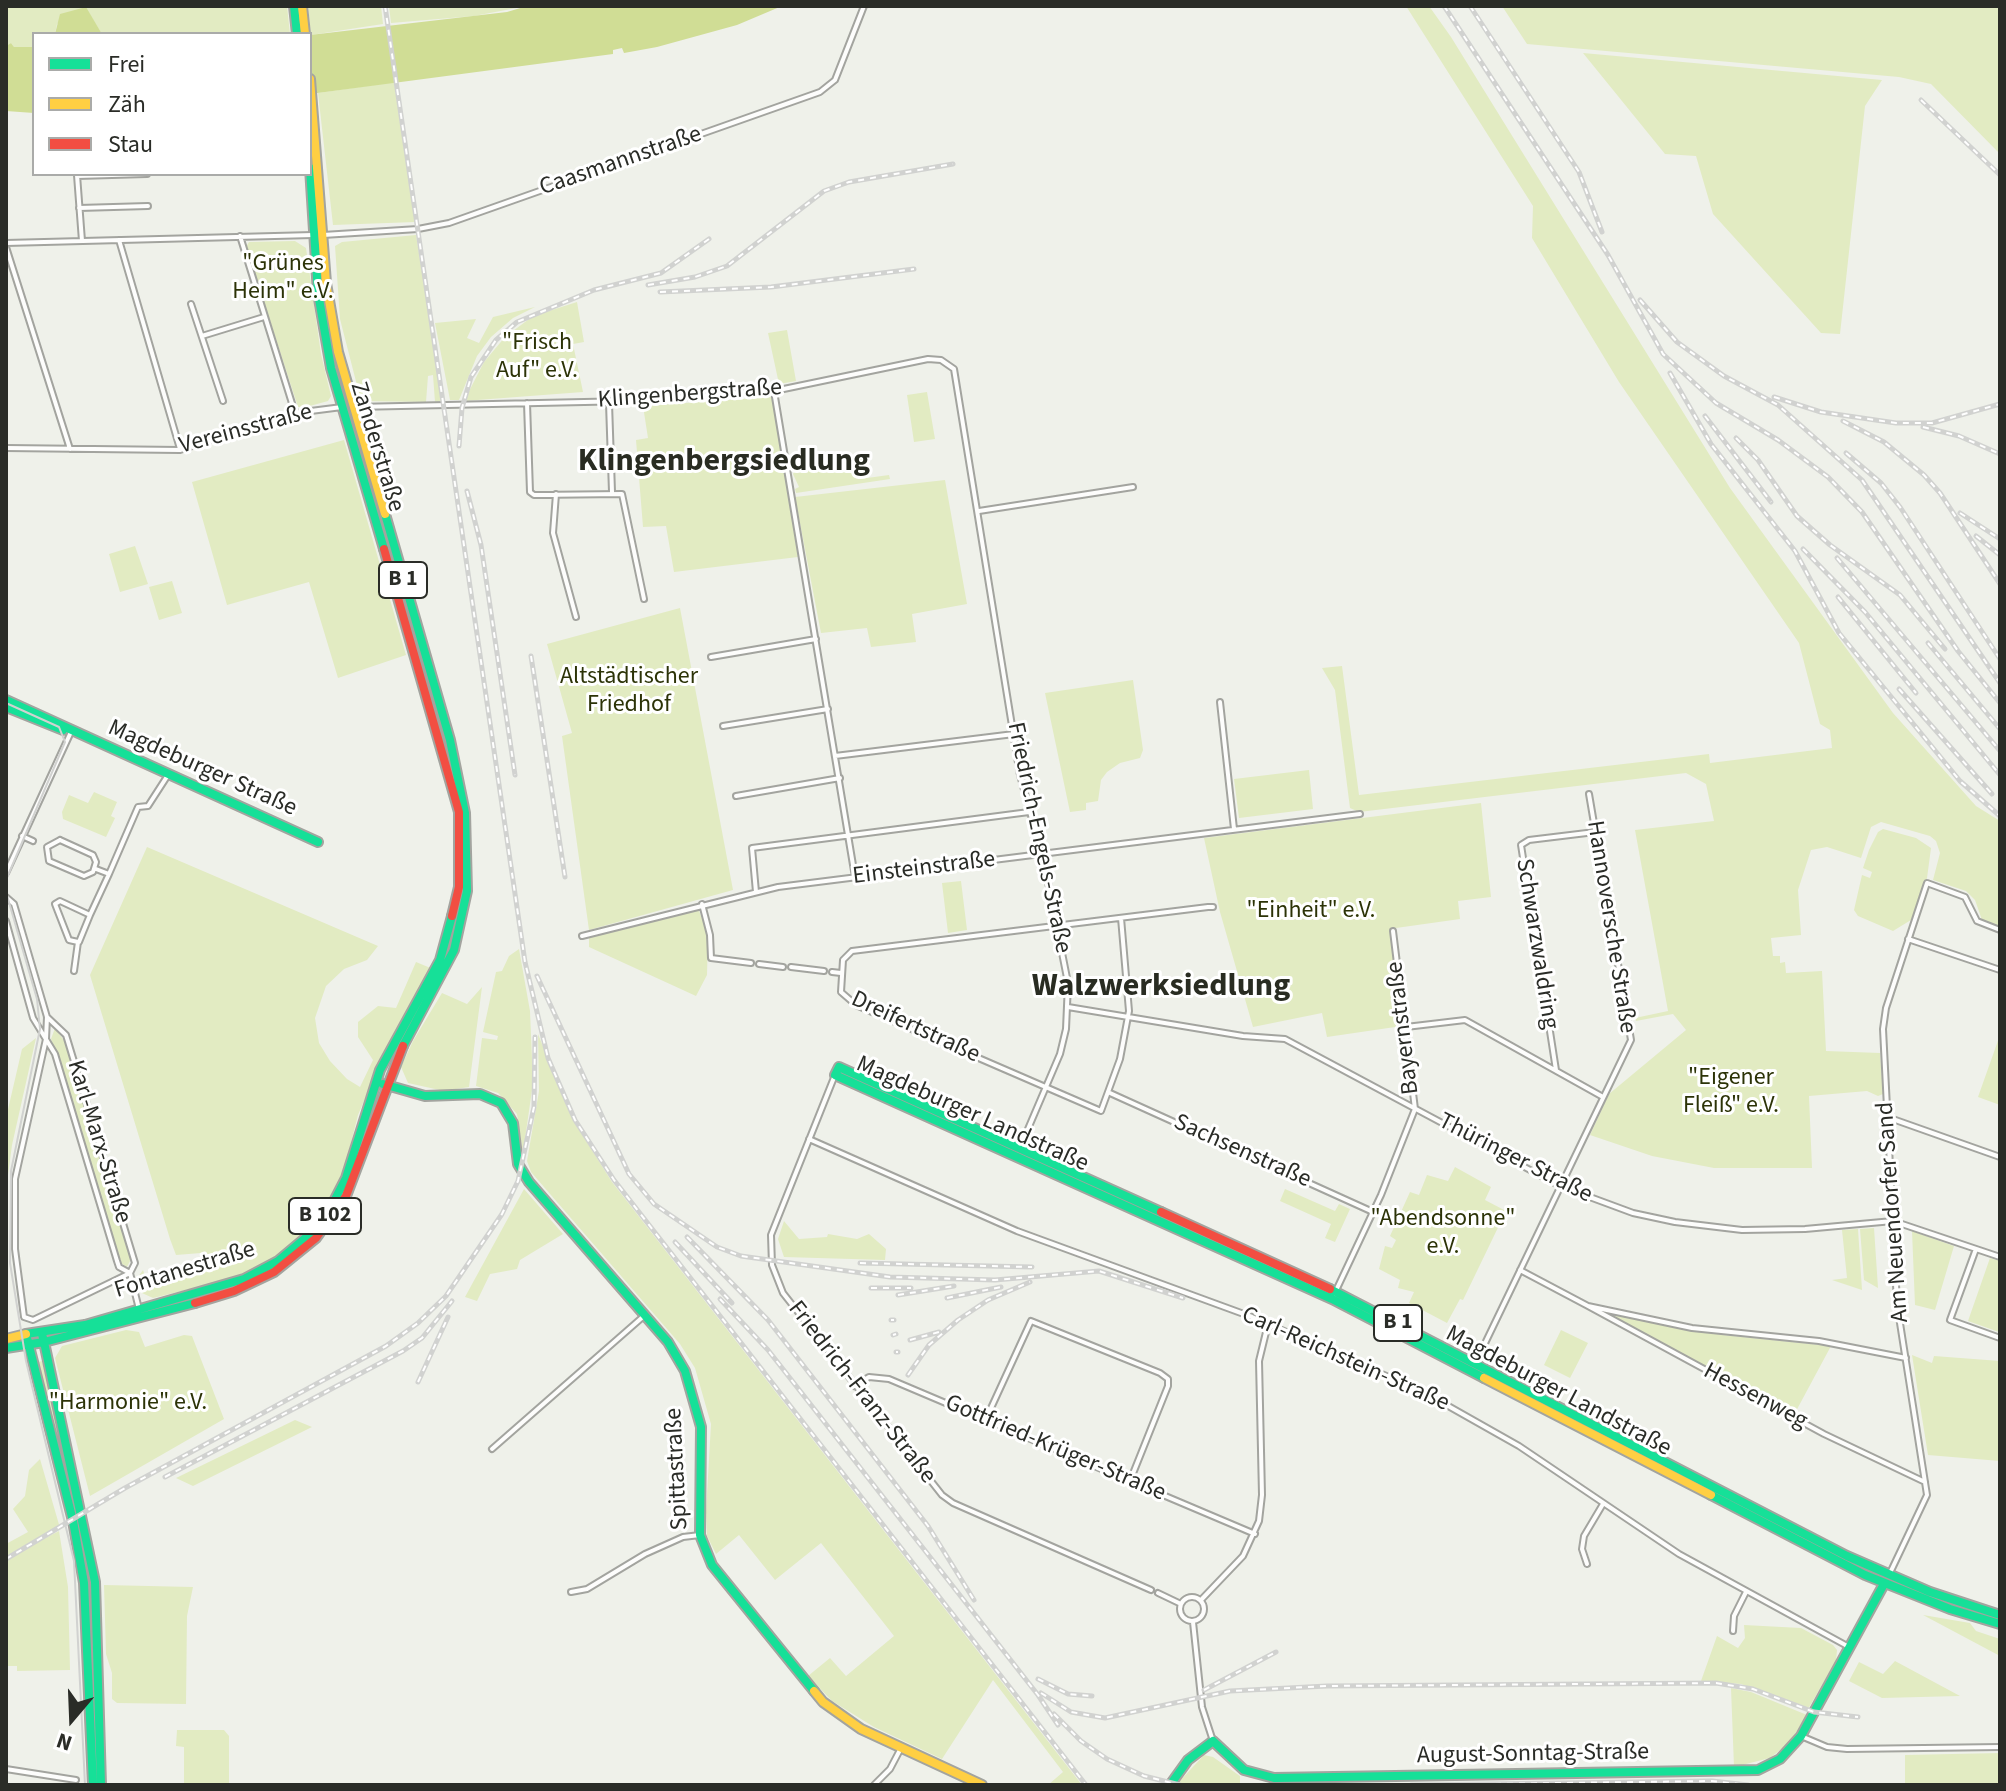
<!DOCTYPE html>
<meta charset="utf-8">
<style>
body{margin:0}
#map{position:relative;width:2006px;height:1791px;overflow:hidden;background:#eff1ea;font-family:"Source Sans 3",sans-serif}
canvas{display:block}
.frame{position:absolute;inset:0;border:8px solid #2a2c27;pointer-events:none}
.legend{position:absolute;left:32px;top:32px;width:280px;height:144px;box-sizing:border-box;background:#fff;border:2px solid #aaaba9;margin:0;padding:10px 14px;list-style:none;font-size:24px;color:#2a2c27}
.legend li{display:flex;align-items:center;gap:16px;height:40px}
.legend b{width:40px;border:2px solid #aaaba9}
.north{position:absolute;left:32px;top:1679px;width:80px;height:80px;-webkit-text-stroke:6px #fff;paint-order:stroke;rotate:199deg;font-size:22px;font-weight:700;line-height:32px;text-align:center;color:#2a2c27}
.north::after{content:'';display:block;margin:auto;width:28px;height:36px;background:#2a2c27;clip-path:polygon(50% 0,100% 100%,50% 72%,0 100%)}
</style>
<div id="map">
<canvas width="2006" height="1791"></canvas>
<div class="frame"></div>
<ul class="legend">
<li><b style="height:10px;background:#16e098"></b>Frei</li>
<li><b style="height:10px;background:#ffcf43"></b>Zäh</li>
<li><b style="height:10px;background:#f24e42"></b>Stau</li>
</ul>
<div class="north">N</div>
</div>
<script>
const c = document.querySelector('canvas').getContext('2d');
c.lineJoin = 'round';
function fillPath(path, color) {
  c.fillStyle = color;
  c.fill(path, 'evenodd');
}
function toPath(rows) {
  const path = new Path2D();
  for (const r of rows) {
    if (r.length === 3) {
      path.moveTo(r[0] + r[2], r[1]);
      path.arc(r[0], r[1], r[2], 0, 2 * Math.PI);
      continue;
    }
    path.moveTo(r[0], r[1]);
    for (let i = 2; i < r.length; i += 2) path.lineTo(r[i], r[i + 1]);
  }
  return path;
}
function trace(path, color, width, dash) {
  c.strokeStyle = color;
  c.lineWidth = width;
  c.lineCap = dash ? 'butt' : 'round';
  c.setLineDash(dash || []);
  c.stroke(path);
}
function write(font, color, halo, rows, align = 'center') {
  c.font = font + ' "Source Sans 3",sans-serif';
  c.lineWidth = 6;
  c.setLineDash([]);
  c.textBaseline = 'middle';
  c.strokeStyle = halo;
  c.fillStyle = color;
  for (const [text, x, y, turn = 0] of rows) {
    c.save();
    c.translate(x, y);
    c.rotate((+turn || 0) * Math.PI / 180);
    c.textAlign = isNaN(turn) ? turn : align;
    if (halo) c.strokeText(text, 0, 0);
    c.fillText(text, 0, 0);
    c.restore();
  }
}
const green = toPath([
 [6,6,287,6,290,34,102,34,85,7,57,24,55,34,34,34,34,47,14,47,11,43,6,46],
 [308,6,381,6,383,24,311,35],
 [389,6,527,6,474,16,391,23],
 [1406,6,1429,6,1451,37,1730,488,1893,713,1976,806,2000,821,2000,926,1982,920,1975,900,1966,891,1933,880,1940,853,1936,841,1930,836,1881,822,1871,827,1861,858,1827,847,1811,850,1798,890,1801,935,1771,938,1773,956,1780,956,1780,963,1785,962,1786,973,1822,971,1826,1051,1880,1053,1883,1094,1878,1096,1867,1091,1809,1096,1812,1168,1714,1168,1652,1156,1590,1135,1609,1094,1686,1030,1673,1014,1636,1021,1635,1018,1668,1011,1635,830,1714,821,1706,784,1686,773,1359,812,1350,808,1335,690,1322,668,1342,666,1359,795,1709,754,1710,763,1832,748,1830,730,1820,724,1799,643,1619,382,1532,238,1533,206],
 [1502,6,2000,6,2000,154,1931,84,1899,77,1527,44],
 [1583,53,1882,80,1865,106,1840,334,1821,333,1713,214,1696,156,1665,154],
 [394,82,415,222,333,225,318,93],
 [416,235,443,401,435,402,433,375,428,376,426,402,361,401,340,319,335,246,342,242],
 [295,241,306,248,321,354,331,396,328,401,306,407,298,407,246,247,249,242],
 [577,302,584,342,573,344,583,392,464,401,484,362,505,337,533,316],
 [535,307,513,318,491,337,477,356,459,400,450,400,435,323,476,319,467,338,479,343,493,317],
 [787,330,796,381,779,384,768,333],
 [927,392,935,439,914,442,907,395],
 [772,397,798,557,674,572,666,526,643,527,636,440,648,438,643,406],
 [344,440,406,655,338,678,309,582,227,605,192,482],
 [856,455,869,465,867,478,889,475,890,479,796,493,795,489,799,487,793,474,799,464],
 [945,480,967,604,912,614,916,642,871,647,867,628,821,633,795,497],
 [135,546,148,584,120,592,109,554],
 [172,581,182,613,159,620,149,587],
 [680,608,733,890,589,930,562,736,572,733,547,644],
 [1133,680,1143,750,1140,758,1120,763,1107,772,1101,780,1098,801,1086,803,1086,810,1070,812,1045,693],
 [1309,770,1313,809,1239,818,1234,779],
 [94,792,117,802,111,816,115,818,106,837,63,819,62,812,69,795,88,803],
 [1481,803,1491,897,1458,901,1460,919,1396,928,1402,1026,1327,1037,1322,1013,1253,1027,1220,912,1204,838],
 [1883,829,1916,838,1931,848,1927,878,1911,920,1893,931,1858,916,1854,910,1862,875,1870,878,1872,872,1863,868,1869,850,1878,832],
 [147,847,378,946,367,960,344,969,326,986,315,1018,319,1043,330,1061,347,1079,360,1087,373,1060,358,1037,358,1022,378,1006,396,1008,416,962,433,969,380,1063,358,1115,342,1178,321,1216,298,1241,264,1265,236,1278,153,1298,142,1293,138,1277,143,1270,148,1285,203,1274,201,1253,176,1255,170,1239,90,975],
 [961,881,967,930,948,933,942,883],
 [698,908,708,935,707,975,696,996,589,947,589,938],
 [519,949,530,1011,533,1083,523,1153,517,1114,498,1093,476,1086,482,1038,497,1040,498,1036,483,1032,496,972,502,971,509,956],
 [482,987,469,1087,444,1091,408,1083,401,1067,413,1041,442,993,467,1004],
 [55,1028,67,1045,131,1259,127,1267,119,1262,51,1039],
 [538,1034,573,1120,612,1182,1082,1785,1048,1785,1063,1772,993,1680,942,1759,874,1727,832,1701,808,1676,830,1658,846,1676,894,1636,821,1543,775,1580,739,1535,716,1554,707,1536,706,1512,711,1424,695,1368,680,1344,531,1172,527,1161,539,1091],
 [2000,1035,2000,1105,1978,1097],
 [36,1038,12,1145,6,1190,6,1118,22,1049],
 [1455,1167,1491,1187,1485,1200,1506,1211,1463,1300,1460,1299,1447,1323,1409,1303,1414,1292,1398,1288,1400,1280,1379,1269,1385,1246,1392,1248,1396,1240,1390,1236,1410,1192,1419,1195,1427,1175,1448,1181],
 [524,1189,563,1234,520,1260,517,1269,490,1274,477,1301,465,1297],
 [1285,1189,1335,1211,1339,1204,1350,1209,1335,1242,1325,1238,1331,1224,1280,1201],
 [784,1221,799,1239,827,1237,828,1234,857,1239,869,1234,886,1249,885,1260,784,1257,778,1239],
 [1874,1228,1878,1288,1864,1280,1860,1229],
 [1858,1229,1862,1290,1832,1280,1847,1278,1842,1230],
 [1912,1231,1954,1246,1935,1310,1915,1305],
 [1990,1258,2000,1261,1999,1332,1968,1321],
 [1613,1313,1723,1335,1831,1346,1795,1413,1612,1317],
 [126,1330,139,1332,145,1347,184,1335,192,1336,224,1419,90,1496,55,1358,62,1346],
 [1561,1330,1588,1343,1570,1378,1544,1365],
 [1912,1355,1932,1363,1934,1356,2000,1361,2000,1461,1928,1455],
 [42,1361,80,1516,75,1519,35,1363],
 [295,1420,312,1427,193,1486,176,1478],
 [40,1459,60,1528,28,1547,59,1531,68,1587,70,1670,17,1671,17,1666,6,1666,6,1544,28,1532,13,1509,25,1496,29,1470],
 [104,1585,193,1587,187,1616,186,1704,117,1703,112,1699,112,1673,106,1654],
 [1923,1615,1970,1623,1976,1631,2000,1639,2000,1656],
 [1744,1625,1801,1628,1833,1645,1837,1650,1836,1661,1808,1709,1741,1684,1701,1681,1717,1636,1738,1648,1745,1638],
 [1895,1661,1960,1696,1882,1698,1849,1681,1859,1662,1883,1674],
 [1731,1688,1751,1692,1807,1715,1790,1742,1770,1758,1734,1767],
 [177,1730,224,1730,229,1736,229,1785,156,1785,184,1784,184,1747,176,1746],
 [2000,1753,2000,1785,1905,1785,1905,1755],
 [1204,1755,1213,1757,1240,1776,1240,1783,1177,1784]
]);
const water = toPath([
 [527,6,782,6,737,25,657,47,624,53,622,48,613,50,613,54,310,94,310,35,507,12],
 [86,7,102,34,55,34,60,14],
 [11,43,14,47,34,47,34,113,6,111,6,46]
]);
const street = toPath([
 [77,175,82,241],
 [77,176,147,174],
 [79,208,148,206],
 [323,235,418,229,449,223,820,92,835,80,864,6],
 [240,236,295,413],
 [119,240,180,449],
 [6,243,313,235],
 [6,247,70,449],
 [191,304,223,401],
 [202,336,264,317],
 [774,391,855,877],
 [527,403,530,492,534,495,622,494,644,599],
 [609,403,612,492],
 [355,407,630,401,774,391,928,359,941,360,954,369,1020,775,1045,867,1068,983,1066,1029,1060,1054,1019,1150],
 [6,448,180,450,295,413,342,407],
 [556,494,553,533,576,617],
 [979,511,1133,487],
 [711,657,816,639],
 [1220,702,1234,829],
 [723,726,828,709],
 [835,756,1014,734],
 [736,796,840,778],
 [22,836,33,841],
 [60,840,93,855,96,862,93,872,84,876,49,861,47,847,60,840],
 [96,869,109,874,138,807,148,806,168,775],
 [6,873,71,732],
 [756,892,752,848,1029,812],
 [6,897,14,904,47,1017,46,1039,15,1179,15,1249,24,1317,33,1320,130,1273],
 [702,904,710,935,711,958,751,963],
 [1121,918,1129,1011,1120,1059,1101,1111,856,1005,841,992,843,960,852,951,1208,907,1213,907],
 [6,921,33,1018,55,1054,117,1261,119,1267,130,1273],
 [582,936,778,887,1360,814],
 [1908,939,2000,970],
 [79,942,90,915],
 [759,964,783,967],
 [791,967,824,971],
 [74,971,78,942,69,940,55,904,60,901,90,915,109,874],
 [832,972,841,973],
 [1068,1007,1243,1036,1285,1039,1560,1186,1633,1213,1675,1222,1742,1230,1805,1229,1893,1221,2000,1257],
 [47,1017,66,1035,135,1263,130,1273,139,1309],
 [1406,1027,1465,1020,1603,1097],
 [1556,1070,1521,845,1529,840,1595,832],
 [835,1075,771,1235,772,1265,783,1293,942,1495,953,1503,1151,1590],
 [1110,1093,1373,1212],
 [1887,1117,2000,1157],
 [809,1139,1017,1231,1252,1317,1427,1394,1519,1446,1679,1554,1849,1647],
 [1976,1249,1950,1320,2000,1338],
 [1520,1270,1588,1306],
 [1332,1299,1381,1195,1415,1109,1393,931],
 [1906,1358,1819,1341,1692,1328,1588,1306,1824,1434,1925,1482],
 [1476,1362,1631,1040,1589,794],
 [854,1386,869,1377,889,1379,1255,1534],
 [986,1419,1031,1321,1160,1373,1168,1379,1168,1386,1130,1481],
 [492,1449,645,1315],
 [1587,1564,1582,1549,1584,1536,1603,1504],
 [1890,1573,1927,1495,1897,1304,1883,1029,1886,1008,1927,883,1965,897,1977,921,2000,930],
 [571,1592,587,1589,645,1554,683,1537,700,1535],
 [1158,1593,1181,1604],
 [1192,1609,12],
 [1201,1600,1243,1556,1259,1521,1262,1495,1259,1361,1268,1324],
 [1193,1622,1202,1707,1213,1741],
 [1733,1631,1734,1616,1746,1592],
 [1801,1736,1827,1747,1847,1749,2000,1747],
 [6,1769,76,1780],
 [874,1785,890,1769,901,1748]
]);
const fast = toPath([
 [294,6,297,34],
 [310,168,318,293,331,368,384,549],
 [385,514,450,740,465,813,467,891,454,950,403,1046],
 [6,700,318,842],
 [6,707,63,730],
 [383,1084,425,1096,480,1094,501,1103,513,1123,518,1164,529,1182,668,1342,685,1371,701,1427,700,1535,712,1565,814,1691],
 [1161,1212,839,1067,835,1075,1332,1299,1484,1378],
 [1330,1289,1847,1556,1930,1592,2000,1615],
 [6,1348,44,1342,42,1334],
 [1711,1495,1865,1575,1950,1609,2000,1624],
 [93,1785,84,1583,73,1521,26,1334,85,1325,244,1279,278,1261,309,1235,331,1207,346,1178,380,1070,440,960,452,916],
 [101,1785,95,1582,44,1342,195,1303],
 [1170,1785,1188,1760,1213,1741,1244,1770,1274,1778,1758,1770,1780,1759,1801,1736,1884,1584]
]);
const slow = toPath([
 [302,6,305,34],
 [310,79,326,283,338,352,385,514],
 [6,1339,26,1334],
 [1484,1378,1711,1495],
 [814,1691,823,1702,861,1729,982,1785]
]);
const jam = toPath([
 [384,549,459,812,459,887,452,916],
 [1161,1212,1330,1289],
 [195,1303,234,1291,274,1272,316,1238,346,1196,403,1046]
]);
const tram = toPath([
 [6,703,59,727,65,742,6,880],
 [6,892,37,999,40,1029,11,1171,10,1263,26,1361,74,1561,85,1785]
]);
const rail = toPath([
 [385,6,525,962,548,1058,575,1120,614,1180,1086,1785],
 [1444,6,1608,255,1663,354,1716,403,1778,440,1828,477,1862,512,1958,651,2000,703],
 [1470,6,1579,172,1602,232],
 [1921,100,2000,175],
 [648,285,695,277,727,266,824,191,849,182,953,164],
 [660,292,771,287,914,269],
 [1640,300,1677,342,1724,376,1778,405,1862,480,2000,683],
 [1670,373,1711,444,1795,551,1839,633,1960,781,2000,816],
 [1774,397,1821,412,1896,423,1932,423,2000,404],
 [1705,416,1771,502],
 [1843,421,1884,442,1924,475,1940,493,2000,584],
 [1923,427,1959,436,2000,454],
 [1736,438,1758,460,1797,516,1830,545,1900,595,1945,649],
 [459,446,462,408,471,377,496,340,517,322,594,290,661,273,709,239],
 [1846,453,1881,483,1900,507,2000,659],
 [467,491,481,545,515,775],
 [1960,513,2000,539],
 [1976,536,2000,555],
 [1803,549,1865,612,2000,775],
 [1837,558,2000,751],
 [1838,597,1916,693],
 [1928,643,2000,729],
 [531,656,565,877],
 [1899,689,1992,794],
 [537,976,629,1174,654,1204,717,1247,741,1256,890,1277,995,1280,1099,1271,1183,1298],
 [687,1237,768,1320,928,1526,974,1600],
 [675,1242,732,1303],
 [860,1263,1032,1267],
 [871,1288,911,1288],
 [898,1295,954,1286],
 [947,1298,1001,1287],
 [720,1299,768,1350,1038,1695,1058,1725],
 [891,1320,894,1320],
 [893,1335,896,1334],
 [910,1340,939,1332],
 [896,1352,898,1352],
 [908,1375,929,1345,958,1320,988,1300,1030,1282],
 [418,1382,448,1317],
 [165,1477,403,1351,422,1338,452,1301],
 [6,1559,125,1488,386,1346,418,1323,446,1296,502,1214,518,1181,534,1107,535,1037],
 [1038,1679,1068,1694,1092,1696],
 [1204,1690,1276,1652],
 [1041,1693,1071,1712,1105,1718,1230,1691,1327,1686,1716,1683,1753,1689,1814,1712,1858,1717],
 [1054,1714,1081,1741,1107,1759,1144,1776,1180,1785],
 [1411,1785,1712,1781,1748,1785]
]);
const shields = [
 [403,580,48],
 [325,1216,72],
 [1398,1323,48]
];
const shieldNames = [
 ["B 1",403,580],
 ["B 102",325,1216],
 ["B 1",1398,1323]
];
const streetNames = [
 ["Caasmannstraße",621,162,-19],
 ["Klingenbergstraße",690,395,-4],
 ["Vereinsstraße",246,430,-15],
 ["Zanderstraße",376,447,73],
 ["Magdeburger Straße",202,769,24],
 ["Friedrich-Engels-Straße",1038,838,78],
 ["Einsteinstraße",924,869,-7],
 ["Hannoversche Straße",1610,927,81],
 ["Schwarzwaldring",1536,944,81],
 ["Dreifertstraße",915,1028,25],
 ["Bayernstraße",1404,1028,-97],
 ["Magdeburger Landstraße",972,1115,24],
 ["Karl-Marx-Straße",98,1142,73],
 ["Sachsenstraße",1242,1152,24],
 ["Thüringer Straße",1515,1159,27],
 ["Am Neuendorfer Sand",1894,1212,-94],
 ["Fontanestraße",185,1271,-17],
 ["Carl-Reichstein-Straße",1345,1360,24],
 ["Magdeburger Landstraße",1558,1392,28],
 ["Friedrich-Franz-Straße",861,1393,52],
 ["Hessenweg",1755,1397,28],
 ["Gottfried-Krüger-Straße",1055,1449,23],
 ["Spittastraße",678,1469,-93],
 ["August-Sonntag-Straße",1533,1755,-1]
];
const parkNames = [
 ["\"Grünes",283,265],
 ["Heim\" e.V.",283,293],
 ["\"Frisch",537,344],
 ["Auf\" e.V.",537,372],
 ["Altstädtischer",629,678],
 ["Friedhof",629,706],
 ["\"Einheit\" e.V.",1311,912],
 ["\"Eigener",1731,1079],
 ["Fleiß\" e.V.",1731,1107],
 ["\"Abendsonne\"",1443,1220],
 ["e.V.",1443,1248],
 ["\"Harmonie\" e.V.",128,1404]
];
const districtNames = [
 ["Klingenbergsiedlung",724,463],
 ["Walzwerksiedlung",1161,988]
];
fillPath(green, '#e2ebc2');
fillPath(water, '#d0dd95');
trace(street, '#a3a49f', 8);
trace(fast, '#a3a49f', 12);
trace(slow, '#a3a49f', 12);
trace(jam, '#a3a49f', 12);
trace(street, '#fdfdfc', 4);
trace(fast, '#16e098', 8);
trace(slow, '#ffcf43', 8);
trace(jam, '#f24e42', 8);
trace(tram, '#d1d2d0', 2);
trace(rail, '#d1d2d0', 5);
trace(rail, '#fff', 2, [6]);
for (const [x, y, w] of shields) {
  const box = new Path2D();
  box.roundRect(x - w / 2, y - 18, w, 36, 6);
  c.fillStyle = '#fff';
  c.fill(box);
  trace(box, '#2a2c27', 2);
}
write('bold 22px', '#2a2c27', null, shieldNames);
write('24px', '#2a2c27', '#fff', streetNames);
write('24px', '#2c3307', '#fff', parkNames);
write('bold 32px', '#292c22', '#fff', districtNames);
</script>
